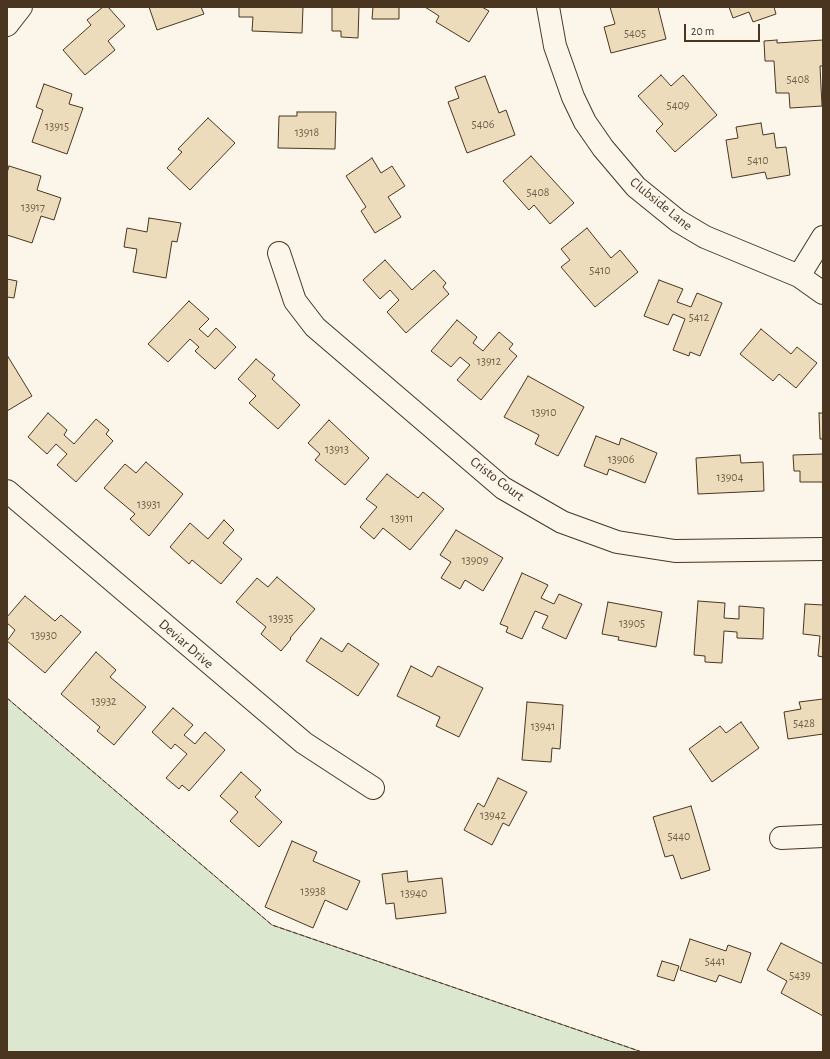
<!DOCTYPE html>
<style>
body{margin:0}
#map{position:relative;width:830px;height:1059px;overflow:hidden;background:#fbf6e9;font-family:"Alegreya Sans",sans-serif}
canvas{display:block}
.frame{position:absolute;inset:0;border:8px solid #4a3520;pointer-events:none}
.scale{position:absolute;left:684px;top:24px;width:76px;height:18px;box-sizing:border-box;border:2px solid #4a3520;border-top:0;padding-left:5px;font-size:12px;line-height:14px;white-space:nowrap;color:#4a3520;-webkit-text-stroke:3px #fbf6e9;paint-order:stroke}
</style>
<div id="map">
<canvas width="830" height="1059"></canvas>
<div class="frame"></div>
<div class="scale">20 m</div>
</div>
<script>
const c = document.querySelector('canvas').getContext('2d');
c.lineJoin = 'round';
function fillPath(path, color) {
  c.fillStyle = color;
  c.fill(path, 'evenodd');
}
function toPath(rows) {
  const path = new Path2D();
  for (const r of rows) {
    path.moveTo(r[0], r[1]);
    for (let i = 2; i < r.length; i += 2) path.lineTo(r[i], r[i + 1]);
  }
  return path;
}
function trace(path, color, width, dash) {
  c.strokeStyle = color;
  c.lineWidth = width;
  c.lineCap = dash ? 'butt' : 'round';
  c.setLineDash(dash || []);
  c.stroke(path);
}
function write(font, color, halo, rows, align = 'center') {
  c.font = font + ' "Alegreya Sans",sans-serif';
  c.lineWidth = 3;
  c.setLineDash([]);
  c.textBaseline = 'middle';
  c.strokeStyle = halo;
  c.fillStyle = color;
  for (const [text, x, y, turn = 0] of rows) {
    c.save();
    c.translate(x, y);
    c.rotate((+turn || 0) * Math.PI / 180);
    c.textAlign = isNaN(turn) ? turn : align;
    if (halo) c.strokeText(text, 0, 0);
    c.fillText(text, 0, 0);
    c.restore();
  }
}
const green = toPath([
 [7,698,272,925,642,1052,7,1052,7,698]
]);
const building = toPath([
 [103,7,108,7,125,26,108,41,115,50,85,75,63,50,91,25,87,20,103,7],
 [149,7,201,7,204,14,157,30,149,7],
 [239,7,303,7,302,33,252,31,253,17,239,17,239,7],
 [332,7,359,7,358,38,341,37,341,31,332,31,332,7],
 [373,7,399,7,399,19,372,19,373,7],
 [425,7,482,7,489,11,469,42,436,22,439,16,425,7],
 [610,7,658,7,666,39,611,53,604,27,615,24,610,7],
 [729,7,774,7,776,14,753,22,749,12,733,18,729,7],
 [777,40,777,43,823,40,823,66,820,66,822,106,790,108,789,93,776,93,774,61,765,61,764,41,777,40],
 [661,75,671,86,683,75,717,115,675,152,656,131,663,124,638,96,661,75],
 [485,76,499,113,506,110,515,135,467,153,448,102,459,98,455,87,485,76],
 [44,84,72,94,69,104,83,108,67,154,32,142,43,110,36,107,44,84],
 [297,112,336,112,335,149,278,148,279,116,297,116,297,112],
 [208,118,235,143,190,190,167,168,182,152,178,149,208,118],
 [761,123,763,135,774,133,776,148,786,147,790,175,767,179,765,172,732,178,726,140,738,138,736,127,761,123],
 [531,156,574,203,550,224,534,205,529,210,503,181,531,156],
 [372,158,381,173,392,166,405,186,388,197,401,217,375,233,361,211,366,207,346,176,372,158],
 [9,166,41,176,37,190,61,198,54,220,41,216,32,243,7,235,7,173,9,166],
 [149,218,181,223,177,242,172,241,166,278,133,272,137,249,124,247,127,228,147,232,149,218],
 [587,228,611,258,620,250,638,272,595,307,561,267,570,260,561,249,587,228],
 [385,260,412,290,434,270,446,283,443,287,449,294,406,333,387,312,399,300,390,290,380,299,363,280,385,260],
 [7,279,17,281,14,298,7,297,7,279],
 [659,280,683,289,677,302,691,307,697,293,722,303,700,356,690,352,689,356,673,350,685,319,673,314,668,325,644,316,659,280],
 [189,301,209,319,199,329,208,337,216,328,236,347,215,369,195,351,199,347,190,339,168,362,148,344,189,301],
 [457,320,477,337,473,343,483,351,499,332,513,344,509,349,517,356,481,400,457,380,470,365,460,357,451,367,431,351,457,320],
 [761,329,791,354,797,347,817,363,796,388,779,374,773,381,740,354,761,329],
 [7,355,32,396,7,411,7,355],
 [256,359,275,375,272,379,300,405,278,429,249,403,256,396,238,379,256,359],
 [528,376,584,407,558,456,535,444,539,435,504,417,528,376],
 [48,413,67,430,64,435,74,444,96,419,109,430,106,434,113,441,76,482,57,465,67,454,56,444,47,454,28,437,48,413],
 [819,413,823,413,823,439,820,439,819,413],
 [329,420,369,458,345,485,315,460,320,454,308,443,329,420],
 [596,436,619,445,621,438,657,453,645,483,609,469,607,475,584,466,596,436],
 [823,454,823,482,800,482,800,471,794,471,793,455,823,454],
 [740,455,741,463,763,462,764,491,698,494,696,458,740,455],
 [146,462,183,494,149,536,130,519,135,514,104,488,125,464,136,473,146,462],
 [387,474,418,498,423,492,444,509,410,550,383,528,374,539,360,527,377,507,366,499,387,474],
 [224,520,234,530,223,543,242,559,221,584,192,560,189,564,170,547,190,523,208,539,224,520],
 [456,530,503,558,483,591,465,580,460,589,441,578,451,562,440,555,456,530],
 [522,573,548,585,541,598,554,604,559,594,582,604,566,639,542,628,548,616,535,611,522,639,506,632,508,627,500,624,522,573],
 [277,577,315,609,290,638,291,639,281,651,261,634,266,627,236,602,257,578,268,587,277,577],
 [25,596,55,621,61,615,81,632,45,673,7,641,15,630,7,623,7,617,25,596],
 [698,601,725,603,724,618,739,619,739,606,764,608,763,639,737,638,737,632,724,631,722,663,705,662,705,656,694,655,698,601],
 [608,602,662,612,656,647,618,640,619,637,602,634,608,602],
 [805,604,823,605,823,657,818,656,820,636,803,634,805,604],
 [321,638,342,652,348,643,379,664,358,696,306,661,321,638],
 [96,652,116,670,110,677,146,707,114,745,97,731,100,727,61,694,96,652],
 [411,666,432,677,438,666,483,688,459,737,436,726,440,717,397,696,411,666],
 [823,699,823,734,788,739,784,712,801,709,799,702,823,699],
 [527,702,563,705,560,749,552,748,551,762,522,760,527,702],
 [173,708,193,725,184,735,195,744,205,732,225,750,189,791,182,785,179,789,166,778,187,754,175,744,171,749,152,732,173,708],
 [741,722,759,748,712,782,689,749,720,726,726,733,741,722],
 [241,772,261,790,255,797,282,822,259,847,230,821,238,812,220,796,241,772],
 [498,778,527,792,509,826,503,823,492,845,464,830,478,803,484,807,498,778],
 [691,806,710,870,681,879,673,855,665,857,653,817,691,806],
 [292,841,317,852,313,861,360,881,347,910,325,900,313,928,265,907,292,841],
 [407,871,408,882,442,878,446,913,396,919,394,903,386,904,382,874,407,871],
 [690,939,726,951,728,945,751,953,741,983,719,975,716,982,680,970,690,939],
 [781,943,823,964,823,1016,781,993,787,981,767,970,781,943],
 [662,961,679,966,674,981,657,976,662,961]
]);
const minor = toPath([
 [548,7,555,46,573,97,585,122,603,148,636,187,678,221,705,237,799,276,823,293],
 [7,25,21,7],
 [279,253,295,301,315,327,503,488,562,522,617,542,675,551,823,549],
 [799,276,823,237],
 [7,491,304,743,373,788],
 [781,838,823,836]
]);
const fence = toPath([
 [7,698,272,925,642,1052]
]);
const numberNames = [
 ["5405",635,33],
 ["5408",798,79],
 ["5409",678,105],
 ["5406",483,124],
 ["13915",57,126],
 ["13918",307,132],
 ["5410",758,160],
 ["5408",538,192],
 ["13917",33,207],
 ["5410",600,270],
 ["5412",699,317],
 ["13912",489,361],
 ["13910",544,412],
 ["13913",337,449],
 ["13906",621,459],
 ["13904",730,477],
 ["13931",149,504],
 ["13911",402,518],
 ["13909",475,560],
 ["13935",281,618],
 ["13905",632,623],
 ["13930",44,635],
 ["13932",104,701],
 ["5428",804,723],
 ["13941",543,726],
 ["13942",493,815],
 ["5440",679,836],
 ["13938",313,891],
 ["13940",414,893],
 ["5441",715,961],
 ["5439",800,975]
];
const streetNames = [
 ["Clubside Lane",661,204,39],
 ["Cristo Court",497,479,37],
 ["Deviar Drive",186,644,41]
];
fillPath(green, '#dce7d0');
trace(green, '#887966', 1);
fillPath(building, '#ecdcbc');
trace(building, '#4a3520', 1);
trace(minor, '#4a3520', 24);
trace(minor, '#fbf6e9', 22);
trace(fence, '#4a3520', 1, [5, 2]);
write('12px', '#725f47', null, numberNames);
write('14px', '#4a3520', '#fbf6e9', streetNames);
</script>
